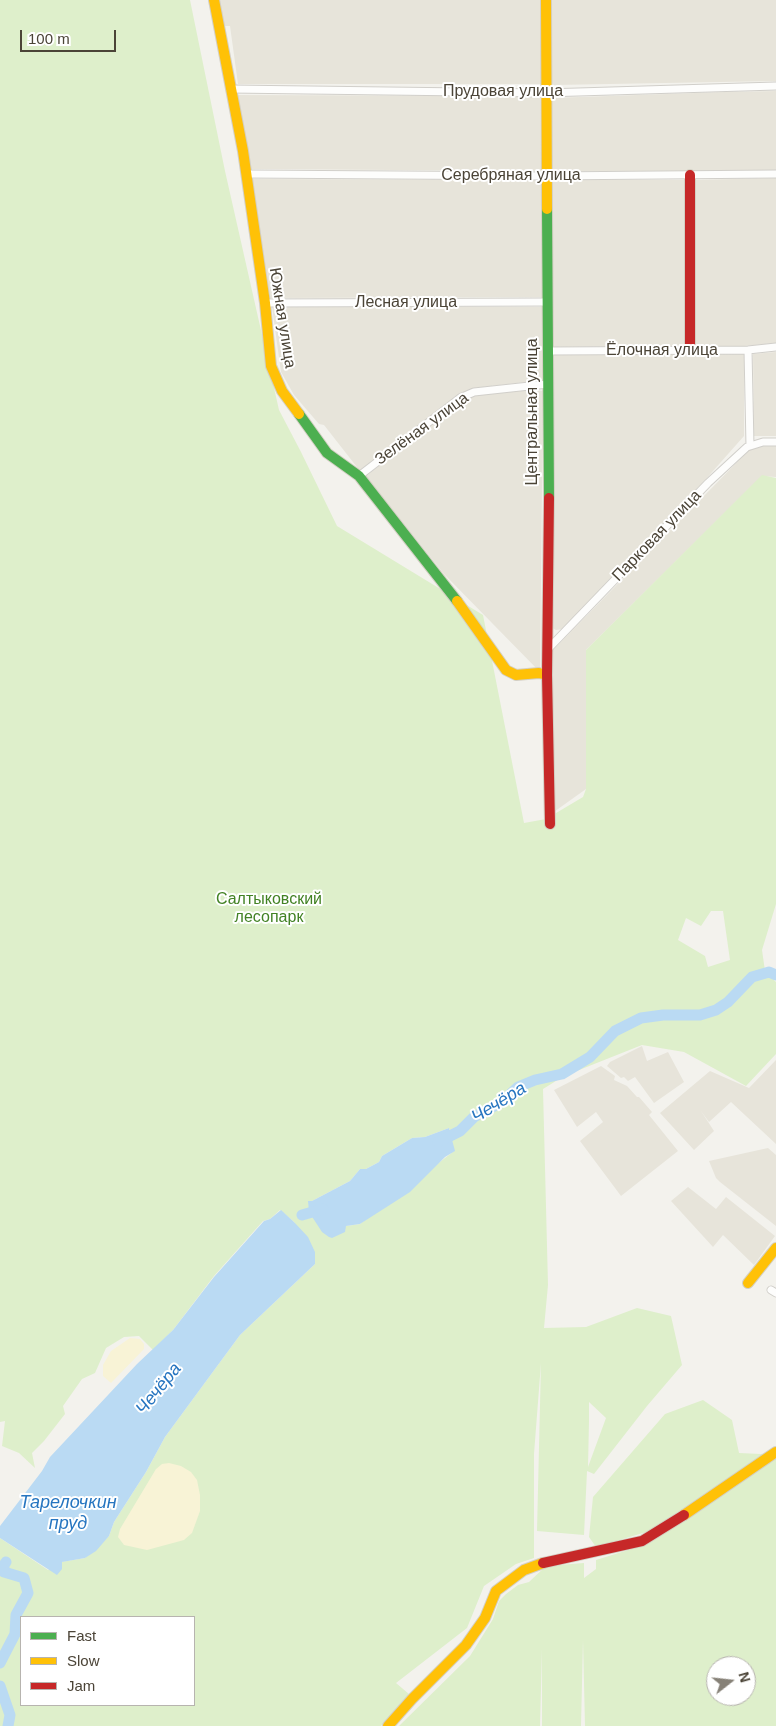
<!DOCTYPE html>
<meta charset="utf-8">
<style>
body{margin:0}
#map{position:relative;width:776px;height:1726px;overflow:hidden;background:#f3f2ed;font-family:Helvetica,sans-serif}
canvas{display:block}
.legend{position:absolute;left:20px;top:1616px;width:175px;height:90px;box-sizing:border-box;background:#fff;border:1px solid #b7b4af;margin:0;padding:6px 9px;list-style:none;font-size:15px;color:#4b4437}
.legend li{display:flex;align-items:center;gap:10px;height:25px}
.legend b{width:25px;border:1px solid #b7b4af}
.north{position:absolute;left:706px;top:1656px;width:50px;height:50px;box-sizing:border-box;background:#fff;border:1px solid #b7b4af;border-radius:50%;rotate:74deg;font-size:14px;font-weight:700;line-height:20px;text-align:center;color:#4b4437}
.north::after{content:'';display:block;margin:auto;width:18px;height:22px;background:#868177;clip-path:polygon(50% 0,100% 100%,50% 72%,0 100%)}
.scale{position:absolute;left:20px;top:30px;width:96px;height:22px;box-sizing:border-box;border:2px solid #4b4437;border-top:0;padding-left:6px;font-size:15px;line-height:18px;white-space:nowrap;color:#4b4437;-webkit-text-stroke:4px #fff;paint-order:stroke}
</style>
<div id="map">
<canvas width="776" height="1726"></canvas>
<ul class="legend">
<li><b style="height:6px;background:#4caf50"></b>Fast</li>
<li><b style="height:6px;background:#ffc107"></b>Slow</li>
<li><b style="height:6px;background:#c62828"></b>Jam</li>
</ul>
<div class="north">N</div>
<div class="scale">100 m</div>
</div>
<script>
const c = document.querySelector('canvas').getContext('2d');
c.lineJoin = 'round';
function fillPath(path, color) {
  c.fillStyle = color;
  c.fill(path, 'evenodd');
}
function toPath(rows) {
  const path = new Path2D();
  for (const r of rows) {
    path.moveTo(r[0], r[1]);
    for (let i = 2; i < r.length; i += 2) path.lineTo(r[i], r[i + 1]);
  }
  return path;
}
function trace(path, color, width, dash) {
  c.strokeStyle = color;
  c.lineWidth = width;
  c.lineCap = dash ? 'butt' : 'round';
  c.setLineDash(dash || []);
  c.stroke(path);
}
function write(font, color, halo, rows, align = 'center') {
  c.font = font + ' Helvetica,sans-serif';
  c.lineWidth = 4;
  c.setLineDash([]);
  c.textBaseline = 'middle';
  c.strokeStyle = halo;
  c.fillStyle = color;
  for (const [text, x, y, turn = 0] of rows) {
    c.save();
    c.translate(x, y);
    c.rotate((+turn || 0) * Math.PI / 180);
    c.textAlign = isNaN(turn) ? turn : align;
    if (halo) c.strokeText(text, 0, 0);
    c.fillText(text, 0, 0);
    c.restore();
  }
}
const residential = toPath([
 [218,0,542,0,542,84,238,84,230,26,222,26],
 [549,0,776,0,776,81,554,85,549,81],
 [776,91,776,171,552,171,551,98,724,92],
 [237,95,540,96,541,171,251,169],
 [776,178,776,343,744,346,693,347,693,180],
 [252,179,542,180,543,297,270,298],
 [550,180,686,180,687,346,549,347],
 [272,307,543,307,543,380,474,388,458,395,360,471,324,425,319,424,294,395,281,372],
 [776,352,776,436,754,436,753,354],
 [744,354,744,436,705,480,563,629,556,630,552,628,554,508,551,357,554,355],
 [532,390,543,391,540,672,444,574,366,476,461,401,478,395],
 [763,444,776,445,776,477,762,476,586,650,586,789,551,814,553,650,750,449],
 [642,1046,647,1061,668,1052,684,1082,654,1103,635,1077,628,1081,624,1077,621,1078,607,1066,610,1062],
 [776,1060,776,1144,731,1102,709,1122,701,1111,714,1131,694,1150,660,1113,710,1071,749,1088],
 [601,1066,615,1076,614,1080,627,1086,637,1097,639,1097,652,1112,649,1115,678,1151,621,1196,580,1141,603,1122,596,1112,577,1127,554,1090],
 [768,1148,776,1155,776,1226,720,1182,716,1178,709,1161],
 [688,1187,716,1209,726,1197,775,1236,754,1265,723,1235,713,1247,671,1201]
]);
const green = toPath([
 [0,0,190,0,225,171,279,410,301,452,337,526,483,615,524,823,546,819,583,797,586,789,586,650,762,475,776,478,776,904,762,950,765,971,776,982,776,1054,746,1086,684,1052,642,1045,564,1076,543,1089,548,1285,544,1328,586,1327,637,1308,671,1316,682,1365,647,1406,594,1474,587,1471,584,1535,537,1531,541,1363,534,1454,534,1558,516,1564,484,1586,467,1628,396,1683,409,1694,381,1726,0,1726,0,1538,48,1570,61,1562,85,1558,109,1536,114,1522,146,1472,165,1437,240,1335,315,1264,294,1222,280,1210,270,1219,263,1221,214,1276,173,1330,153,1350,139,1336,124,1337,106,1348,95,1373,82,1379,63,1406,65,1414,44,1441,32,1453,35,1468,19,1453,2,1446,5,1421,0,1422],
 [711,911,723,911,730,960,708,967,705,956,678,940,686,918,701,926],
 [449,1128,454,1151,360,1224,346,1226,308,1201,312,1201,350,1181,360,1169,366,1169,379,1162,382,1156,412,1138,425,1137],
 [589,1402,606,1418,588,1467,589,1421],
 [21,1617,194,1617,194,1705,21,1705],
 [703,1400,732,1420,739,1453,761,1454,776,1452,776,1726,585,1726,583,1640,581,1726,542,1726,542,1649,540,1726,399,1726,470,1656,493,1619,499,1601,506,1594,518,1585,529,1582,546,1566,584,1563,584,1578,596,1569,596,1560,641,1546,653,1530,596,1547,589,1537,593,1497,665,1414],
 [716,1666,746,1666,746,1696,716,1696]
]);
const sand = toPath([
 [130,1338,140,1339,144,1344,144,1349,111,1383,103,1376,103,1365,111,1351],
 [169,1463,181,1466,191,1472,197,1480,200,1495,200,1511,192,1533,184,1540,147,1550,124,1545,118,1537,120,1529,156,1469,162,1464]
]);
const water = toPath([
 [449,1128,455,1151,445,1157,410,1192,360,1224,346,1226,345,1232,332,1238,329,1237,322,1232,309,1212,308,1201,312,1201,350,1181,360,1169,366,1169,379,1162,382,1156,412,1138,425,1137],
 [281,1210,294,1222,308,1237,315,1252,315,1264,240,1335,165,1437,146,1472,114,1522,109,1536,96,1551,85,1558,62,1562,62,1569,57,1575,0,1538,0,1526,42,1471,50,1457,137,1364,173,1330,214,1277,264,1221,270,1219]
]);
const river = toPath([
 [438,1142,460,1131,474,1117,502,1102,518,1087,535,1080,562,1074,590,1057,615,1031,641,1018,663,1015,700,1015,716,1010,728,1002,752,977,769,972,776,975],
 [302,1215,323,1209],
 [0,1663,15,1634,16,1615,28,1593,24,1578,4,1572,4,1565,6,1562],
 [0,1686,10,1715,8,1726]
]);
const street = toPath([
 [230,89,545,93,776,86],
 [246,174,546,176,776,174],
 [265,303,547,302],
 [748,350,750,446],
 [548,351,748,350,776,347],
 [359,476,460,398,474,392,548,384],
 [548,649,708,483,747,447,763,442,776,442],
 [771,1290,776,1293]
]);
const fast = toPath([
 [547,209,549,498],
 [299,414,327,453,359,476,457,601]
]);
const slow = toPath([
 [214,0,243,151,265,303,271,366,282,391,299,414],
 [546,0,547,209],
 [457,601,506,670,516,675,539,673,547,675],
 [748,1283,776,1248],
 [684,1515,776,1452],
 [388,1726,412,1699,466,1645,485,1618,496,1591,524,1570,543,1563]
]);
const jam = toPath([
 [690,175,690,350],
 [549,498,547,675,550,824],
 [543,1563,642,1541,684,1515]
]);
const streetNames = [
 ["Прудовая улица",503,92],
 ["Серебряная улица",511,176],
 ["Лесная улица",406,303],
 ["Южная улица",282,318,81],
 ["Ёлочная улица",662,351],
 ["Центральная улица",533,412,-90],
 ["Зелёная улица",422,429,-36],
 ["Парковая улица",657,536,-46]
];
const parkNames = [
 ["Салтыковский",269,900],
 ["лесопарк",269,918]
];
const waterNames = [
 ["Чечёра",499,1103,-32],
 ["Чечёра",159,1389,-51],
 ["Тарелочкин",68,1503],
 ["пруд",68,1524]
];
fillPath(residential, '#e7e4da');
fillPath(green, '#deefcb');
fillPath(sand, '#f8f3d6');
fillPath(water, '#badaf3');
trace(river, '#badaf3', 11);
trace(street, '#d1cfca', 9);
trace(fast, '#d3cfc3', 12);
trace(slow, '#d3cfc3', 12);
trace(jam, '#d3cfc3', 12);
trace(street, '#fdfdfc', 7);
trace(fast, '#4caf50', 10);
trace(slow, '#ffc107', 10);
trace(jam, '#c62828', 10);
write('16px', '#4b4437', '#fff', streetNames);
write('16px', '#428224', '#fff', parkNames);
write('italic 18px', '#2675c0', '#fff', waterNames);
</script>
